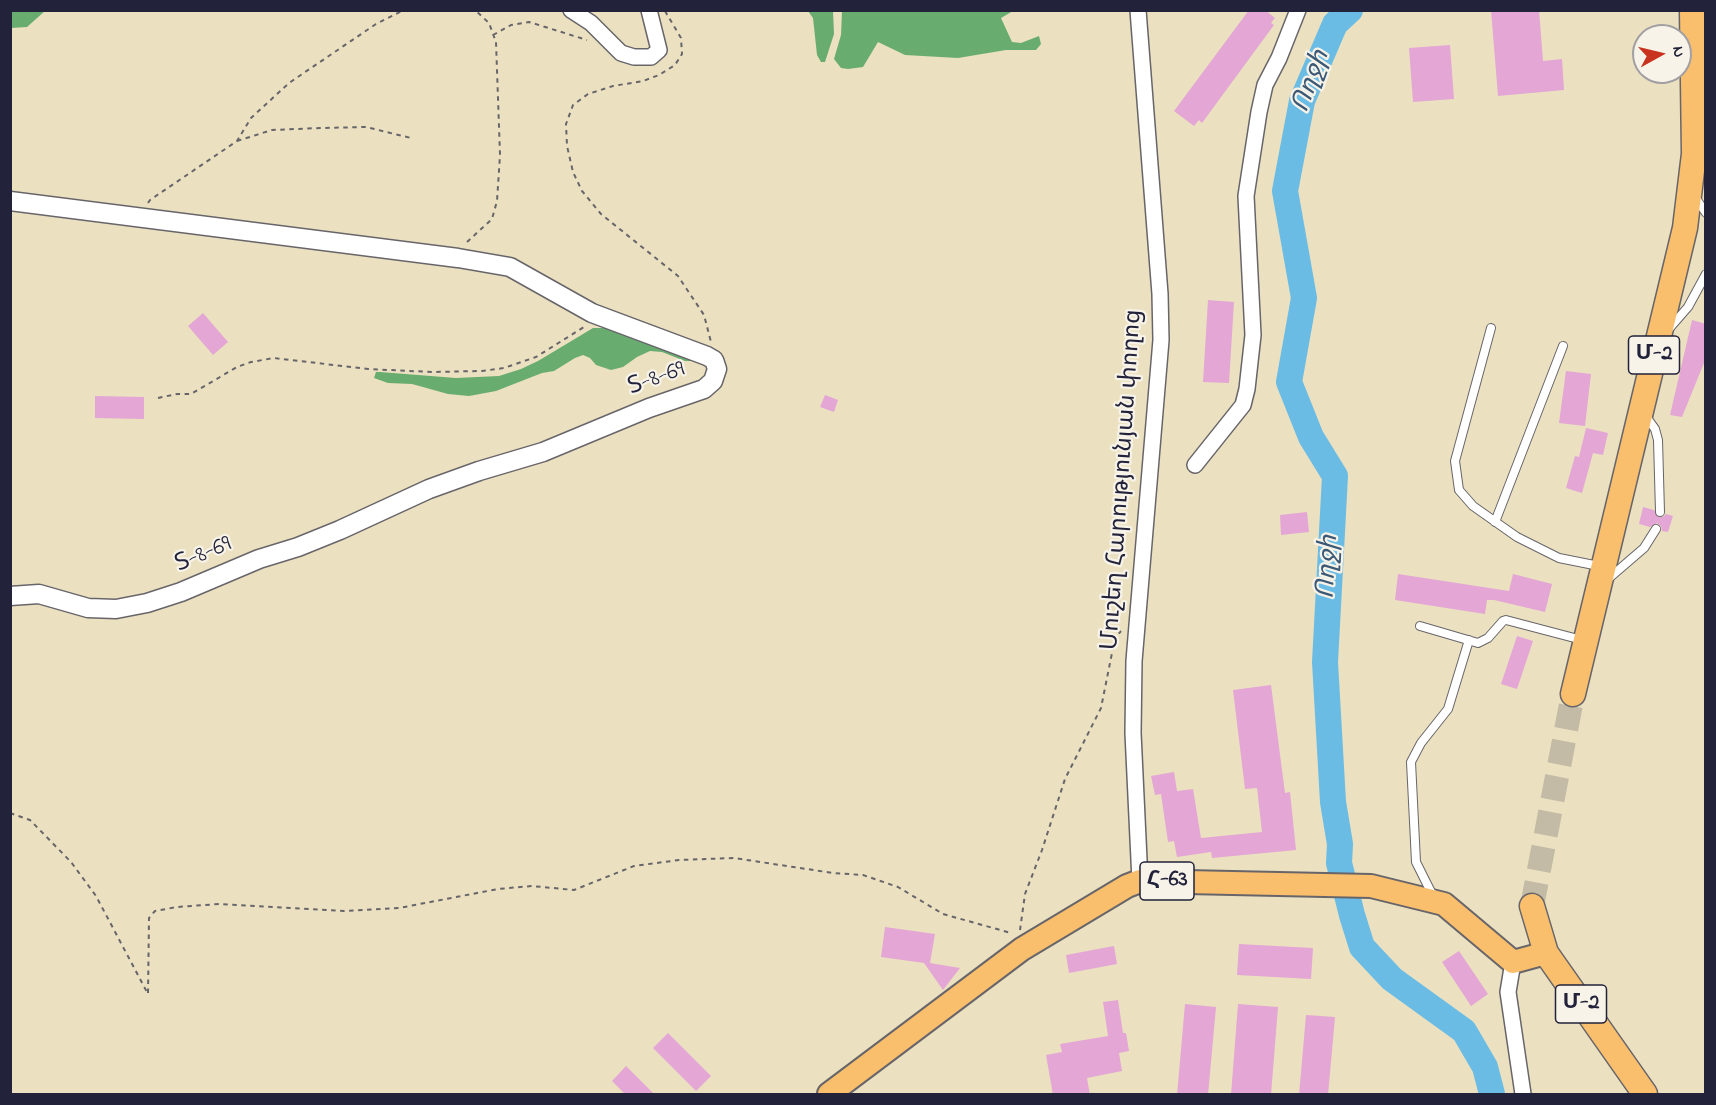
<!DOCTYPE html>
<meta charset="utf-8">
<style>
body{margin:0}
#map{position:relative;width:1716px;height:1105px;overflow:hidden;background:#ebe1c0;font-family:"Indie Flower",sans-serif}
canvas{display:block}
.frame{position:absolute;inset:0;border:12px solid #22223b;pointer-events:none}
.north{position:absolute;left:1632px;top:24px;width:60px;height:60px;box-sizing:border-box;background:#f7f3e8;border:2px solid #a29fa3;border-radius:50%;rotate:82deg;font-size:16px;font-weight:700;line-height:24px;text-align:center;color:#22223b}
.north::after{content:'';display:block;margin:auto;width:21px;height:27px;background:#c8321e;clip-path:polygon(50% 0,100% 100%,50% 72%,0 100%)}
</style>
<div id="map">
<canvas width="1716" height="1105"></canvas>
<div class="frame"></div>
<div class="north">N</div>
</div>
<script>
const c = document.querySelector('canvas').getContext('2d');
c.lineJoin = 'round';
function fillPath(path, color) {
  c.fillStyle = color;
  c.fill(path, 'evenodd');
}
function toPath(rows) {
  const path = new Path2D();
  for (const r of rows) {
    path.moveTo(r[0], r[1]);
    for (let i = 2; i < r.length; i += 2) path.lineTo(r[i], r[i + 1]);
  }
  return path;
}
function trace(path, color, width, dash) {
  c.strokeStyle = color;
  c.lineWidth = width;
  c.lineCap = dash ? 'butt' : 'round';
  c.setLineDash(dash || []);
  c.stroke(path);
}
function write(font, color, halo, rows, align = 'center') {
  c.font = font + ' "Indie Flower","Noto Sans Armenian",sans-serif';
  c.lineWidth = 4.5;
  c.setLineDash([]);
  c.textBaseline = 'middle';
  c.strokeStyle = halo;
  c.fillStyle = color;
  for (const [text, x, y, turn = 0] of rows) {
    c.save();
    c.translate(x, y);
    c.rotate((+turn || 0) * Math.PI / 180);
    c.textAlign = isNaN(turn) ? turn : align;
    if (halo) c.strokeText(text, 0, 0);
    c.fillText(text, 0, 0);
    c.restore();
  }
}
const forest = toPath([
 [10,11,11,10,45,11,27,27,11,28],
 [808,11,833,11,834,34,825,62,821,62,817,55,813,18],
 [842,11,1013,11,1001,18,1012,42,1021,43,1039,36,1041,44,1036,50,1006,50,958,58,905,55,878,42,863,67,848,69,841,68,834,59,841,35],
 [593,328,605,328,624,333,695,357,693,361,685,361,662,352,650,351,637,357,623,367,611,370,596,365,590,358,583,355,575,358,554,371,542,373,496,391,469,396,448,394,412,384,388,383,374,378,376,372,380,372,456,378,499,376,521,369,538,361]
]);
const river = toPath([
 [1350,10,1335,24,1302,101,1285,191,1304,298,1289,382,1311,437,1335,476,1325,662,1333,802,1340,844,1339,863,1352,915,1362,947,1392,979,1464,1031,1485,1067,1492,1094]
]);
const building = toPath([
 [1249,10,1265,10,1275,18,1271,23,1274,25,1202,123,1199,120,1194,126,1174,111],
 [1491,10,1539,10,1543,61,1562,59,1564,90,1498,96],
 [1450,45,1454,99,1413,102,1409,48],
 [1208,300,1234,302,1229,383,1203,382],
 [203,313,228,342,213,355,188,326],
 [1692,320,1706,324,1706,358,1682,417,1670,415],
 [1566,371,1591,374,1585,426,1559,423],
 [825,395,838,400,834,412,820,407],
 [95,396,144,397,144,419,95,418],
 [1586,428,1608,433,1603,455,1593,453,1582,493,1566,488,1575,456,1579,457],
 [1643,507,1654,510,1658,517,1663,517,1666,514,1673,516,1668,532,1662,531,1661,526,1657,523,1650,527,1639,524],
 [1307,512,1309,532,1281,535,1280,515],
 [1398,574,1509,591,1513,574,1552,584,1545,612,1494,600,1487,600,1485,614,1395,600],
 [1517,636,1533,641,1517,689,1501,684],
 [1271,685,1285,793,1290,792,1296,850,1212,858,1211,852,1177,857,1174,841,1168,842,1161,794,1155,795,1151,776,1174,772,1177,791,1193,789,1201,838,1262,832,1257,788,1245,789,1233,690],
 [885,927,935,934,930,963,960,968,943,990,924,963,881,957],
 [1239,944,1313,948,1311,979,1237,975],
 [1114,946,1117,964,1069,973,1066,955],
 [1459,951,1488,994,1471,1006,1442,962],
 [1118,1000,1123,1033,1126,1033,1129,1051,1119,1053,1122,1071,1087,1078,1090,1095,1053,1095,1046,1055,1062,1052,1060,1044,1108,1036,1103,1002],
 [1185,1004,1216,1007,1208,1095,1177,1095],
 [1238,1004,1278,1007,1271,1095,1231,1095],
 [1306,1015,1335,1017,1328,1095,1299,1095],
 [668,1033,711,1076,696,1091,653,1048],
 [626,1066,655,1095,626,1095,612,1081]
]);
const trunkTunnel = toPath([
 [1532,906,1573,694]
]);
const path = toPath([
 [665,11,681,38,682,54,675,65,659,75,643,81,613,86,588,94,573,105,566,124,567,146,573,172,582,191,601,214,678,276,704,315,711,342],
 [493,35,511,25,529,22,587,40],
 [237,141,272,130,320,128,366,127,411,138],
 [148,203,150,200,237,141,251,118,289,83,376,24,404,10],
 [467,242,492,219,497,201,500,155,496,42,489,23,475,10],
 [158,398,177,394,191,394,237,367,251,362,274,358,368,369,432,372,482,371,504,368,536,357,584,327],
 [10,813,30,820,71,862,96,896,148,994,149,918,155,911,177,907,219,904,344,911,399,908,498,889,532,886,574,890,634,866,679,860,734,858,833,873,863,875,898,887,943,914,1011,933],
 [1020,930,1025,894,1042,850,1065,779,1101,708,1115,638,1121,631]
]);
const service = toPath([
 [1695,197,1706,213],
 [1491,328,1455,461,1459,490,1473,506,1517,537,1559,558,1599,566],
 [1668,330,1688,307,1706,274],
 [1645,415,1655,429,1658,440,1660,512],
 [1495,522,1563,346],
 [1608,579,1644,548,1656,529],
 [1420,626,1478,643,1488,638,1503,621,1506,620,1582,640],
 [1437,897,1431,892,1416,862,1411,762,1421,743,1448,709,1469,640]
]);
const minor = toPath([
 [571,10,591,23,621,53,634,57,651,57,659,50,649,10],
 [1138,10,1160,294,1161,340,1134,661,1133,733,1140,881],
 [1195,465,1243,405,1247,389,1253,335,1246,196,1259,112,1265,85,1279,58,1298,10],
 [1513,962,1508,992,1523,1094]
]);
const tertiary = toPath([
 [10,201,458,258,510,267,592,313,707,356,714,360,717,369,713,381,704,389,649,408,543,452,479,471,429,489,340,530,298,547,259,559,181,592,147,603,116,609,88,608,39,594,10,596]
]);
const primary = toPath([
 [829,1094,1022,949,1127,886,1140,881,1371,886,1444,904,1513,962,1546,953]
]);
const trunk = toPath([
 [1573,694,1685,228,1694,154,1692,10],
 [1532,906,1546,953,1645,1094]
]);
const shields = [
 [1654,355,51],
 [1167,881,54],
 [1581,1004,51]
];
const shieldNames = [
 ["Մ-2",1654,355],
 ["Հ-63",1167,881],
 ["Մ-2",1581,1004]
];
const streetNames = [
 ["Տ-8-69",657,380,-20],
 ["Մուշեղ Հարությունյան փողոց",1124,480,-86],
 ["Տ-8-69",204,556,-23]
];
const waterNames = [
 ["Ողջի",1313,82,-70],
 ["Ողջի",1330,567,-87]
];
fillPath(forest, '#69ac70');
trace(river, '#6abce5', 26);
fillPath(building, '#e3a6d5');
trace(trunkTunnel, '#c3bba5', 24, [24, 12]);
trace(service, '#68656a', 10);
trace(minor, '#68656a', 18);
trace(tertiary, '#68656a', 21);
trace(primary, '#68656a', 26);
trace(trunk, '#68656a', 27);
trace(path, '#68656a', 2, [4.5, 4.5]);
trace(service, '#fff', 8);
trace(minor, '#fff', 15);
trace(tertiary, '#fff', 18);
trace(primary, '#f9bf6d', 22);
trace(trunk, '#f9bf6d', 24);
for (const [x, y, w] of shields) {
  const box = new Path2D();
  box.roundRect(x - w / 2, y - 19, w, 38, 4.5);
  c.fillStyle = '#f7f3e8';
  c.fill(box);
  trace(box, '#22223b', 1.5);
}
write('bold 22px', '#22223b', null, shieldNames);
write('24px', '#22223b', '#f7f3e8', streetNames);
write('italic 26px', '#3b5876', '#f7f3e8', waterNames);
</script>
